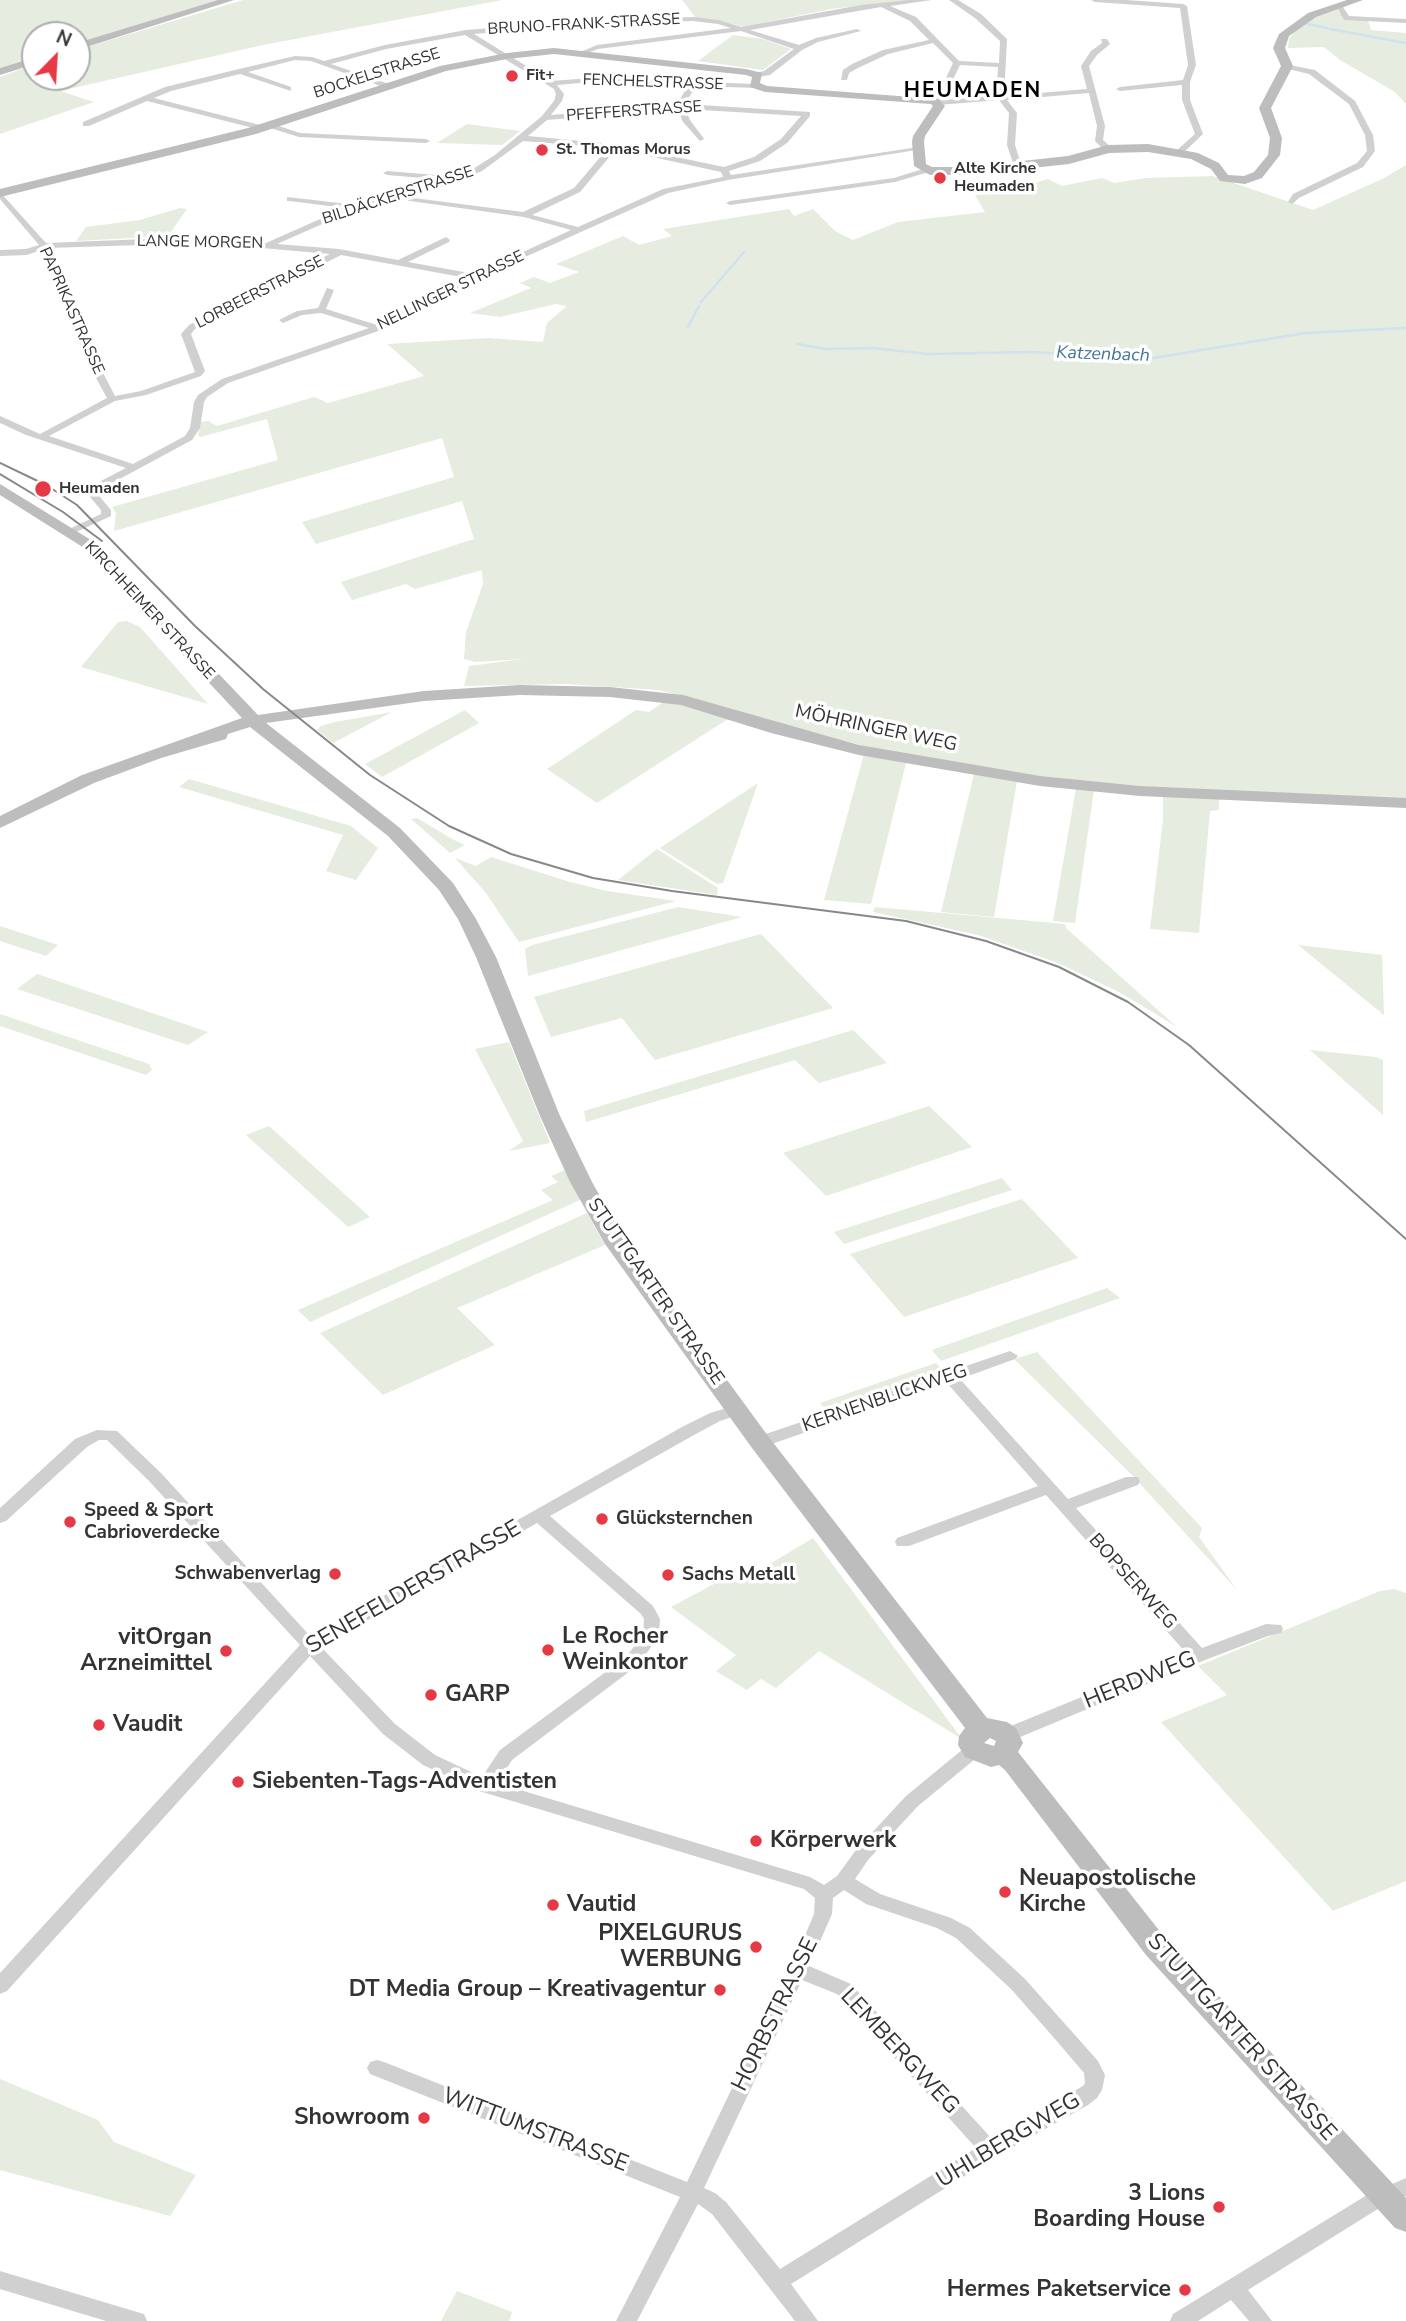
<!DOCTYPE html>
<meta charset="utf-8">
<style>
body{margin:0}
#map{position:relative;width:1406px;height:2321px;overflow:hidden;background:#fff;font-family:"Nunito Sans",sans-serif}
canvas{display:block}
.north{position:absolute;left:21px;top:21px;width:70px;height:70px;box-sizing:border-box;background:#fff;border:2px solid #adadad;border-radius:50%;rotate:24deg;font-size:19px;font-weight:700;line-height:28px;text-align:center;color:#333}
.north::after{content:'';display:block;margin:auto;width:24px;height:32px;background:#e63946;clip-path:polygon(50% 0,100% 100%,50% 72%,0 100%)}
</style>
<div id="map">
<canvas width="1406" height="2321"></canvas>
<div class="north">N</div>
</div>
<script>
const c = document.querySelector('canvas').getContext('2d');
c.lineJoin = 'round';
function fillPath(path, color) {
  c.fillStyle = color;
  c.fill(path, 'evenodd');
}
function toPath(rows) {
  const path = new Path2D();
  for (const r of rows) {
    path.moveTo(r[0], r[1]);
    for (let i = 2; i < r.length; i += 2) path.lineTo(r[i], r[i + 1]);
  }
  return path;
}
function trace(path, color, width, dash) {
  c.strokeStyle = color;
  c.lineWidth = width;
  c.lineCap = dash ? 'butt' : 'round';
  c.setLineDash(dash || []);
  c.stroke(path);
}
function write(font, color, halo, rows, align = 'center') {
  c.font = font + ' "Nunito Sans",sans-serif';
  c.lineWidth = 7;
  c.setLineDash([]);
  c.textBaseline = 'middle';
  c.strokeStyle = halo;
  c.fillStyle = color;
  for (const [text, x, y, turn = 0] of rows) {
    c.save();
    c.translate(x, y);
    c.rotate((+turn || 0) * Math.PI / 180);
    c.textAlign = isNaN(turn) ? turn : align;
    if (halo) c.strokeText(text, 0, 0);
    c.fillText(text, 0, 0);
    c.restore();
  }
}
const green = toPath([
 [0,0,219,0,77,43,77,35,35,35,35,56,0,68],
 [243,0,502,0,263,45,60,91,94,102,0,134,0,77,35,64,35,77,77,77,77,50],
 [682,0,910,0,831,9,743,27,718,20,696,18],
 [1337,9,1344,18,1368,20,1371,30,1406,33,1406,104,1395,92,1340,60,1324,47,1288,48,1289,39,1297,28,1317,16],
 [733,35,763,39,791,49,763,70,698,61],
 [467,124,520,131,502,145,437,143],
 [1406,165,1406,799,1156,788,1020,774,882,751,659,690,567,684,464,686,469,666,524,659,475,662,464,659,466,632,483,584,482,570,415,589,406,584,352,600,341,582,474,539,462,501,316,544,302,522,454,477,442,438,114,531,116,513,112,507,278,460,267,419,200,437,198,435,201,422,208,421,217,426,314,397,328,403,424,376,387,344,489,338,543,342,547,323,567,306,556,304,500,317,470,313,531,288,520,283,534,277,550,283,579,272,556,264,623,236,639,245,672,236,663,229,789,209,794,216,813,209,835,231,853,240,898,222,985,212,975,195,1000,193,1048,179,1062,186,1102,178,1114,183,1146,178,1213,176,1313,210,1382,179],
 [180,208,187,209,168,236,76,241,86,227,140,220],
 [127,621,140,627,208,704,81,667,118,622],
 [673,702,731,717,597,803,547,769,636,710,649,712,662,703],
 [465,710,479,723,382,777,365,764],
 [392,712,333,743,317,730,321,726,335,722],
 [864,754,906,763,871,904,824,900],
 [974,774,1017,781,994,917,941,912],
 [189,779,351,826,378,848,356,880,326,871,343,835,179,787],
 [758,783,723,883,717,884,660,848],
 [1076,788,1094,790,1075,923,1053,921],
 [1163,795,1219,798,1219,810,1210,811,1199,933,1150,929,1163,820],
 [417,818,452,839,465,845,450,853,411,819],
 [657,849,718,888,717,895,618,880],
 [491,857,570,882,607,891,676,901,519,942,486,893,455,858,476,866],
 [678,907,742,917,528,976,525,949,532,945],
 [875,907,1065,924,1066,928,1177,1027,1121,993,1058,963,978,935,873,912],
 [0,926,58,945,46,956,0,941],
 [761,934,833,1008,655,1060,622,1018,551,1037,534,997],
 [1298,945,1382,955,1384,1015],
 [37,974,208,1032,188,1045,17,989],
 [0,1014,149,1064,152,1070,146,1075,0,1026],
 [853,1030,887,1063,819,1083,795,1060,586,1122,584,1111],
 [509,1042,550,1143,509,1151,523,1141,475,1049],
 [1310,1050,1376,1057,1383,1060,1383,1115],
 [929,1106,972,1147,826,1196,783,1153],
 [269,1126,370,1217,348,1227,246,1135],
 [565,1170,580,1200,310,1322,298,1310,553,1200,541,1190,558,1182,551,1176],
 [1002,1178,1012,1190,844,1244,834,1232],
 [1022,1199,1078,1258,904,1317,850,1254],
 [587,1213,605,1245,457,1308,495,1345,383,1395,320,1333],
 [1107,1288,1120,1298,941,1361,932,1350],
 [1037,1352,1202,1528,1199,1537,1237,1590,1133,1476,1014,1359],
 [936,1363,946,1374,829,1414,820,1403],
 [813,1538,962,1739,819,1651,776,1688,761,1679,747,1690,716,1671,736,1655,671,1607,727,1577,738,1583],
 [1394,1589,1406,1593,1406,1881,1333,1911,1161,1722,1227,1695,1198,1666,1380,1591],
 [0,2079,98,2120,114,2142,196,2175,170,2216,0,2170],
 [457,2291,512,2312,509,2321,441,2321]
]);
const stream = toPath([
 [1308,24,1327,28],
 [1330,29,1406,43],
 [701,302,744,252],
 [688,327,699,306],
 [798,344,825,349,873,348,928,354,1033,352,1141,360,1305,333,1406,328]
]);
const street = toPath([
 [908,0,932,0,890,6,916,17,959,61,999,63,1000,41,975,18,949,0,958,0,981,14,1007,39,1004,96,1087,89,1081,66,1091,51,1102,43,1101,39,1107,39,1110,44,1097,55,1089,66,1105,126,1103,140,1111,147,1111,151,1105,151,1095,141,1097,126,1089,93,1007,100,1017,113,1015,145,1021,164,1014,166,1007,145,1009,113,999,100,938,105,934,103,953,63,933,43,888,54,858,68,849,73,847,80,841,80,843,70,852,64,883,50,929,40,910,21,881,7,750,30,799,45,816,38,857,29,861,31,818,42,802,50,770,75,758,77,755,77,755,73,764,71,794,49,741,31,598,49,582,55,578,53,597,45,731,28,718,24,693,21,595,24,474,34,551,81,591,78,755,84,759,86,758,88,696,86,685,104,810,112,810,116,787,143,760,161,729,171,731,175,919,147,923,149,728,180,668,193,505,266,381,330,228,383,207,397,204,402,200,428,192,440,103,488,100,497,111,510,111,516,74,533,65,531,101,514,101,510,90,497,95,484,126,468,26,435,0,423,0,416,40,434,107,398,90,367,41,250,27,255,0,256,0,250,26,249,39,245,0,199,0,192,46,243,171,238,266,243,345,208,290,201,287,201,287,197,357,205,446,180,387,175,383,173,387,171,448,176,452,178,476,167,495,155,542,116,554,101,556,94,554,89,465,35,386,49,331,64,389,84,390,86,386,88,311,61,295,60,248,72,291,87,291,91,240,74,171,91,154,98,264,126,264,130,261,130,147,101,89,126,83,126,83,122,165,87,239,69,295,56,312,57,324,61,385,45,466,30,595,20,693,17,719,20,741,27,861,5,908,0],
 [960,65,998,67,996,96,943,100,960,65],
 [591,82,688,86,677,104,551,115,562,101,564,94,557,85,591,82],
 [677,109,683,122,700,141,704,139,690,120,685,109,801,116,781,139,754,157,724,167,614,144,528,136,547,120,677,109],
 [523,141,608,148,574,188,523,212,406,197,452,184,482,171,523,141],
 [616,149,721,172,723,177,663,189,578,227,532,215,580,192,616,149],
 [396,199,524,217,571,230,475,274,408,262,449,242,450,240,446,237,398,260,339,249,277,244,345,214,396,199],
 [171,244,239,246,330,254,189,325,181,334,195,372,141,391,115,396,100,367,49,248,171,244],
 [341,255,467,278,377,325,326,309,334,290,327,288,318,308,297,311,279,320,283,323,302,315,321,313,369,328,222,379,198,395,194,402,190,428,185,436,133,464,49,436,115,401,146,395,201,376,205,371,191,334,195,329,341,255],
 [1091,0,1126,0,1183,4,1187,6,1196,65,1190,82,1190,100,1203,134,1182,154,1175,152,1195,134,1182,100,1182,85,1120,91,1116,89,1120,87,1183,80,1188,65,1180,8,1095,2,1091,0],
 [1335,4,1341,4,1349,16,1406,19,1406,23,1344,20,1335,4],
 [1284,64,1315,70,1355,101,1373,135,1375,151,1363,167,1299,198,1292,204,1288,202,1293,194,1357,163,1367,151,1365,135,1349,104,1309,74,1284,68,1284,64],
 [270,123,300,133,426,139,430,141,426,143,299,137,267,127,266,125,270,123],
 [926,168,929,168,929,172,895,182,730,205,726,203,730,201,894,178,926,168],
 [1010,1351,1018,1356,1015,1359,960,1379,1068,1499,1126,1477,1138,1477,1140,1481,1138,1485,1076,1508,1202,1648,1266,1624,1281,1625,1283,1629,1281,1633,1268,1636,1205,1660,1013,1740,1007,1742,1001,1740,998,1735,1001,1730,1187,1654,1046,1495,909,1546,897,1546,895,1542,897,1538,1038,1486,947,1383,766,1446,754,1446,752,1442,754,1438,1010,1351],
 [737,1405,742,1406,745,1410,742,1414,720,1421,694,1435,550,1516,653,1606,660,1619,659,1636,638,1665,512,1760,497,1783,810,1877,824,1885,837,1876,856,1850,906,1796,968,1745,974,1743,980,1745,983,1750,980,1755,918,1806,868,1860,855,1879,880,1894,951,1918,970,1928,1025,1979,1098,2061,1105,2075,1102,2090,1097,2098,1088,2105,997,2156,791,2284,818,2321,795,2321,712,2214,698,2204,637,2321,616,2321,680,2197,370,2074,367,2068,370,2062,377,2060,384,2062,687,2182,803,1940,814,1914,815,1898,804,1889,479,1791,423,1765,383,1734,310,1656,7,1991,0,1994,0,1973,300,1645,149,1481,107,1440,99,1440,87,1447,6,1521,0,1523,0,1508,75,1439,97,1430,117,1431,161,1473,311,1637,682,1427,710,1413,737,1405],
 [537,1523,641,1614,644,1619,643,1635,626,1657,500,1750,482,1777,435,1755,395,1724,321,1647,537,1523],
 [844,1890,866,1904,937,1928,956,1938,1011,1989,1055,2039,1084,2073,1085,2083,1083,2086,992,2139,851,1984,809,1966,832,1914,833,1898,844,1890],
 [802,1980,837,1994,976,2148,780,2269,726,2202,715,2193,704,2188,802,1980],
 [1406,2178,1406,2196,1381,2207,1248,2290,1272,2321,1249,2321,1231,2300,1198,2321,1170,2321,1173,2314,1367,2195,1406,2178],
 [0,2271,137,2312,144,2314,147,2321,106,2321,0,2289,0,2271]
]);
const secondary = toPath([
 [218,0,234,0,77,50,77,43,218,0],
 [1347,0,1363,0,1316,17,1289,36,1285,48,1293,66,1271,108,1282,138,1280,155,1262,178,1245,184,1220,181,1211,169,1191,159,1148,152,1109,153,1069,164,967,175,930,175,914,166,912,142,913,136,933,106,931,104,765,92,750,87,752,77,746,75,554,54,507,59,446,71,256,134,0,197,0,189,248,128,440,66,507,53,554,48,746,69,762,73,760,83,767,86,938,99,945,106,925,136,924,142,926,164,932,167,967,167,1068,156,1108,145,1148,144,1198,153,1219,163,1228,175,1244,176,1254,172,1268,155,1270,138,1259,108,1281,66,1273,48,1279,34,1308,13,1347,0],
 [35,57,35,64,0,75,0,68,35,57],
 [0,484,91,540,258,715,424,691,520,685,610,687,683,695,859,745,1040,776,1140,786,1406,798,1406,808,1140,796,1040,786,859,755,771,733,681,705,610,697,520,695,424,701,266,723,400,828,453,883,476,919,496,957,560,1116,592,1182,626,1242,768,1436,987,1718,1007,1722,1016,1728,1023,1743,1018,1752,1166,1939,1406,2198,1406,2232,1395,2228,1146,1955,1005,1770,999,1765,991,1767,965,1757,958,1745,959,1736,965,1728,752,1448,605,1244,570,1182,540,1116,476,957,458,919,439,890,388,836,250,727,228,734,226,739,161,758,94,783,0,828,0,816,82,775,242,718,81,546,0,495,0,484],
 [990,1738,996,1741,994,1746,984,1743,990,1738]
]);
const tram = toPath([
 [0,463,46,485,77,505,195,626,263,689,370,775,449,826,511,854,593,878,672,891,906,921,986,941,1059,967,1128,1002,1189,1045,1406,1239],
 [0,474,63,512,102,541]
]);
const markers = [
 [512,76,7,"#e63946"],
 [542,150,7,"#e63946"],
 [940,178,7,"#e63946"],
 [43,489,9,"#e63946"],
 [602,1519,7,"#e63946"],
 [70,1522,7,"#e63946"],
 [335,1574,7,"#e63946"],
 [668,1575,7,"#e63946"],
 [548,1650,7,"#e63946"],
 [226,1651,7,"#e63946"],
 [431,1695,7,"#e63946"],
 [99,1725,7,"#e63946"],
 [238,1782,7,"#e63946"],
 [756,1841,7,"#e63946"],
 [1005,1892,7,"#e63946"],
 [553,1905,7,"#e63946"],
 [756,1947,7,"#e63946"],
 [720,1990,7,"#e63946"],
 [424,2118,7,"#e63946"],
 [1219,2207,7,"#e63946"],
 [1185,2290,7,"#e63946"]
];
const farStreetnames = [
 ["BRUNO-FRANK-STRASSE",584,25,-3],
 ["BOCKELSTRASSE",377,74,-18],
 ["FENCHELSTRASSE",653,83,2],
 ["PFEFFERSTRASSE",634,112,-4],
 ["BILDÄCKERSTRASSE",398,196,-18],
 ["LANGE MORGEN",200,243,1],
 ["NELLINGER STRASSE",451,291,-26],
 ["LORBEERSTRASSE",260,293,-27],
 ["PAPRIKASTRASSE",71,311,66],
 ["KIRCHHEIMER STRASSE",149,611,47]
];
const farPoinames = [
 ["Fit+",526,76],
 ["St. Thomas Morus",556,150],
 ["Alte Kirche",954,169],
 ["Heumaden",954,187],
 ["Heumaden",59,489]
];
const farWaternames = [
 ["Katzenbach",1103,355,2]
];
const streetNames = [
 ["MÖHRINGER WEG",876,729,12],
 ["STUTTGARTER STRASSE",655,1292,55],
 ["KERNENBLICKWEG",885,1399,-19],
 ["BOPSERWEG",1132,1582,48]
];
const poiNames = [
 ["Speed & Sport",84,1511],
 ["Cabrioverdecke",84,1533],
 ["Glücksternchen",616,1519],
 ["Schwabenverlag",321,1574,"right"],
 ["Sachs Metall",682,1575]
];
const farDistrictnames = [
 ["HEUMADEN",973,92]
];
const nearStreetnames = [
 ["SENEFELDERSTRASSE",414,1588,-30],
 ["HERDWEG",1140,1681,-22],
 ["HORBSTRASSE",776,2015,-64],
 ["STUTTGARTER STRASSE",1241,2038,48],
 ["LEMBERGWEG",899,2052,47],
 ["WITTUMSTRASSE",535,2131,21],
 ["UHLBERGWEG",1009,2141,-31]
];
const nearPoinames = [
 ["Le Rocher",562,1637],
 ["Weinkontor",562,1663],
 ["vitOrgan",212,1638,"right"],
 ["Arzneimittel",212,1664,"right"],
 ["GARP",445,1695],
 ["Vaudit",113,1725],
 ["Siebenten-Tags-Adventisten",252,1782],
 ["Körperwerk",770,1841],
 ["Neuapostolische",1019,1879],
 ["Kirche",1019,1905],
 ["Vautid",567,1905],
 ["PIXELGURUS",742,1934,"right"],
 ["WERBUNG",742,1960,"right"],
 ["DT Media Group – Kreativagentur",706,1990,"right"],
 ["Showroom",410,2118,"right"],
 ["3 Lions",1205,2194,"right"],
 ["Boarding House",1205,2220,"right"],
 ["Hermes Paketservice",1171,2290,"right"]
];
fillPath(green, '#e6ecdf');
trace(stream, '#cfe2ee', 2.5);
fillPath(street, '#d0d0d0');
fillPath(secondary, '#bdbdbd');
trace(tram, '#888', 2);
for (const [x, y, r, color] of markers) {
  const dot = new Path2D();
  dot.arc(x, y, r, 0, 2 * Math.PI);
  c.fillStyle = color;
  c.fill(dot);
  trace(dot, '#fff', 2.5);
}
write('16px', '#333', '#fff', farStreetnames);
write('bold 16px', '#333', '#fff', farPoinames, 'left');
write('italic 18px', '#3f7597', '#fff', farWaternames);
write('19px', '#333', '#fff', streetNames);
write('bold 19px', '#333', '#fff', poiNames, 'left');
c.letterSpacing = '2px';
write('bold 21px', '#000', '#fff', farDistrictnames);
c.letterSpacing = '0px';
write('23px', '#333', '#fff', nearStreetnames);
write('bold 23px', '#333', '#fff', nearPoinames, 'left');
</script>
